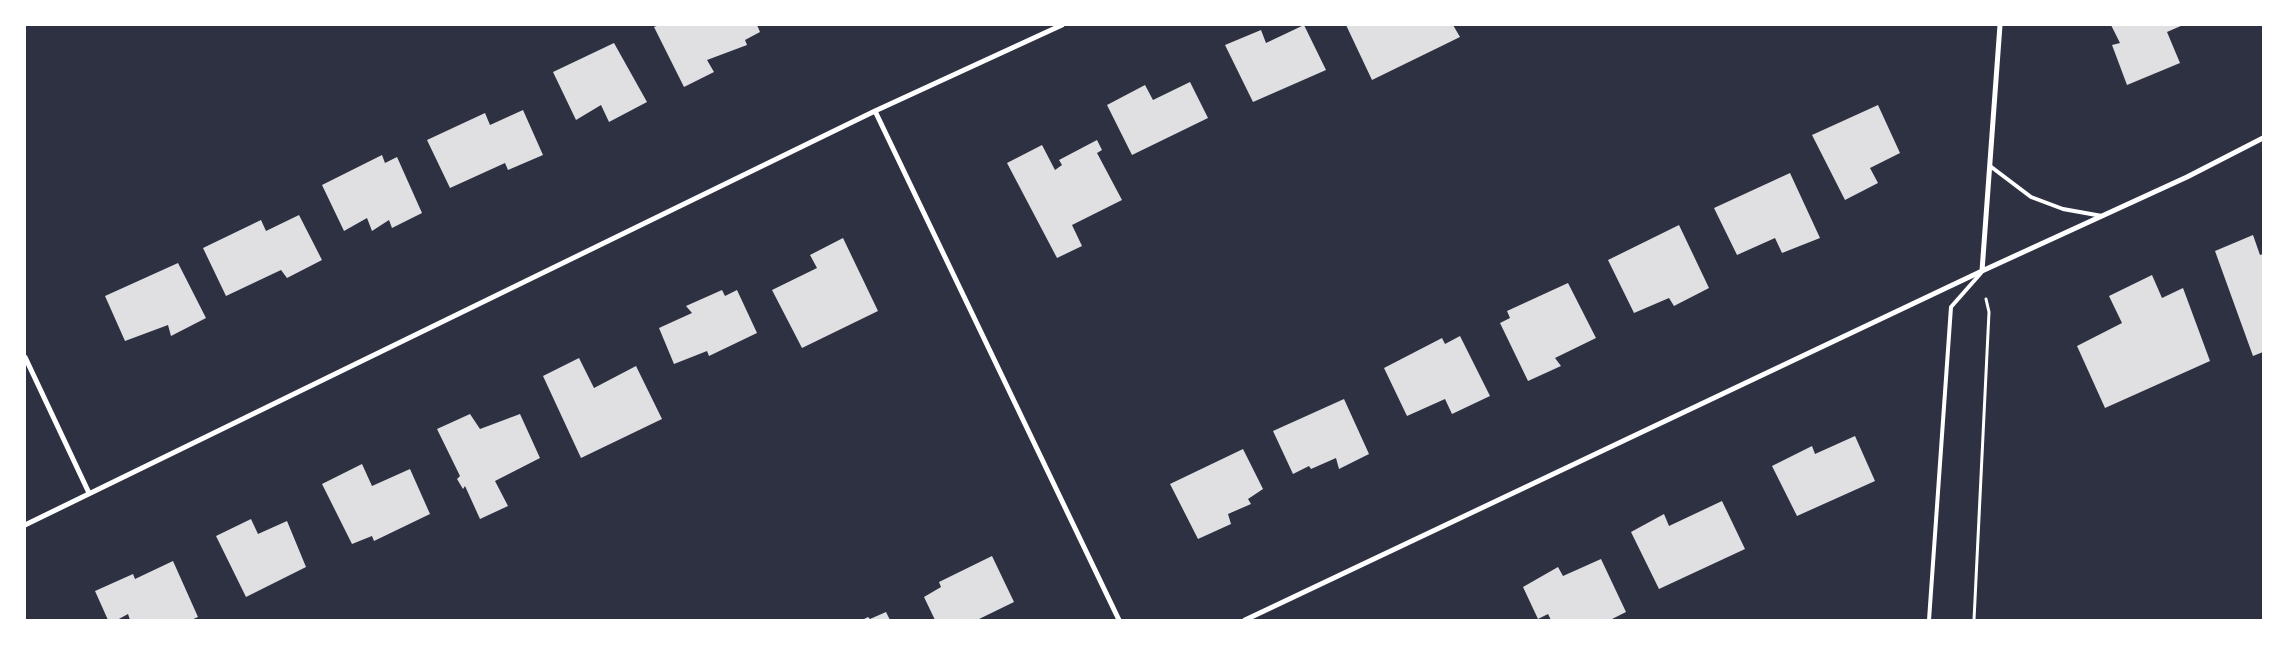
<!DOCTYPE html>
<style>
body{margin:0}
#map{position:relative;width:2288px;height:645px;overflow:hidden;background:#2d3142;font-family:Rubik,sans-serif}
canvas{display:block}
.frame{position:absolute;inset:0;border:26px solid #fff;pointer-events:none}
</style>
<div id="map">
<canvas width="2288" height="645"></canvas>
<div class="frame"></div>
</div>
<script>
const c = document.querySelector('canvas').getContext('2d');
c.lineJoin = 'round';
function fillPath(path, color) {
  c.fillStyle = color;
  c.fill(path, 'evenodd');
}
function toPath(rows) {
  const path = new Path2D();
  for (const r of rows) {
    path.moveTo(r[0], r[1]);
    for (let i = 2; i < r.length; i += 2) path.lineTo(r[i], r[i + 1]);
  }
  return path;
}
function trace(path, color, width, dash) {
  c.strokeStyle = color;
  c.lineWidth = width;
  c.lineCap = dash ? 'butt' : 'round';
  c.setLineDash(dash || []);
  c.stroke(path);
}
const building = toPath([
 [659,25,757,25,760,32,745,40,747,45,707,60,714,72,684,87,654,27],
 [1304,25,1326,70,1253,102,1225,45,1261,30,1266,43],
 [1346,25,1453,25,1460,37,1372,80],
 [2111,25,2183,25,2167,32,2180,63,2127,85,2112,45,2120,43],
 [614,43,647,102,609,122,601,105,576,120,553,72],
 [1190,82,1208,118,1132,155,1107,105,1145,85,1153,100],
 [1878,105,1900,153,1870,168,1878,183,1845,200,1812,135],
 [523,110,543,155,508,170,505,163,450,188,427,140,485,113,490,125],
 [1097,140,1102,150,1097,153,1122,200,1072,225,1082,246,1057,258,1007,163,1042,145,1055,170,1062,165,1059,160],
 [382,155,385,163,397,157,422,213,392,228,389,220,372,231,367,218,344,231,322,185],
 [1790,173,1820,238,1782,253,1775,238,1737,255,1714,208],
 [299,215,322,260,287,278,281,270,226,296,203,248,261,220,266,231],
 [1679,225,1709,288,1674,306,1669,298,1634,313,1608,260],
 [2253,235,2260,255,2263,254,2263,352,2253,356,2215,251],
 [843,238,878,311,802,348,772,290,817,268,810,255],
 [178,263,206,318,171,336,168,325,125,341,105,296],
 [2152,275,2162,298,2183,288,2210,361,2105,408,2077,346,2122,323,2109,296],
 [1568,283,1596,338,1555,358,1561,366,1528,381,1500,323,1510,318,1507,311],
 [722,290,725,296,737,290,757,333,709,356,707,351,674,364,659,328,692,313,686,306],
 [1460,336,1490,396,1452,414,1445,399,1407,416,1384,368,1442,338,1445,344],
 [579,358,594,388,636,366,662,419,581,458,543,376],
 [1344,399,1369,454,1339,469,1336,458,1311,469,1309,466,1293,474,1273,431],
 [470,414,480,429,520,414,540,458,495,481,508,506,480,519,465,486,463,489,457,479,460,476,437,429],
 [1855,436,1875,481,1797,516,1772,466,1812,446,1815,454],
 [1243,449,1263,489,1248,499,1251,504,1228,514,1231,524,1198,539,1170,484],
 [362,464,372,486,410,469,430,514,374,541,372,536,352,544,322,484],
 [1722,501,1745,549,1659,589,1631,532,1664,514,1669,526],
 [251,519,258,534,287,521,306,567,246,597,216,536],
 [992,556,1014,602,977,620,935,620,924,597,941,587,939,582],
 [1601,559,1626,612,1610,620,1551,620,1548,614,1538,619,1523,587,1558,567,1563,576],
 [173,561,198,617,191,620,130,620,128,614,117,620,108,620,95,591,133,574,135,579],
 [886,612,890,620,862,620,868,617,870,619]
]);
const path = toPath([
 [1974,620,1989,312,1986,299]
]);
const service = toPath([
 [1990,166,2031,197,2063,209,2102,216],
 [1929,620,1951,307,1981,273]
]);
const minor = toPath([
 [875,111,1119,620],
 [1982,271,2000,25],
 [25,357,89,493],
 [25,525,875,111,1062,25],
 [1245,620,1982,271,2187,177,2263,138]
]);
fillPath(building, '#e0e0e3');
trace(path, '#fff', 3);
trace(service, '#fff', 4);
trace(minor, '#fff', 5);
</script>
